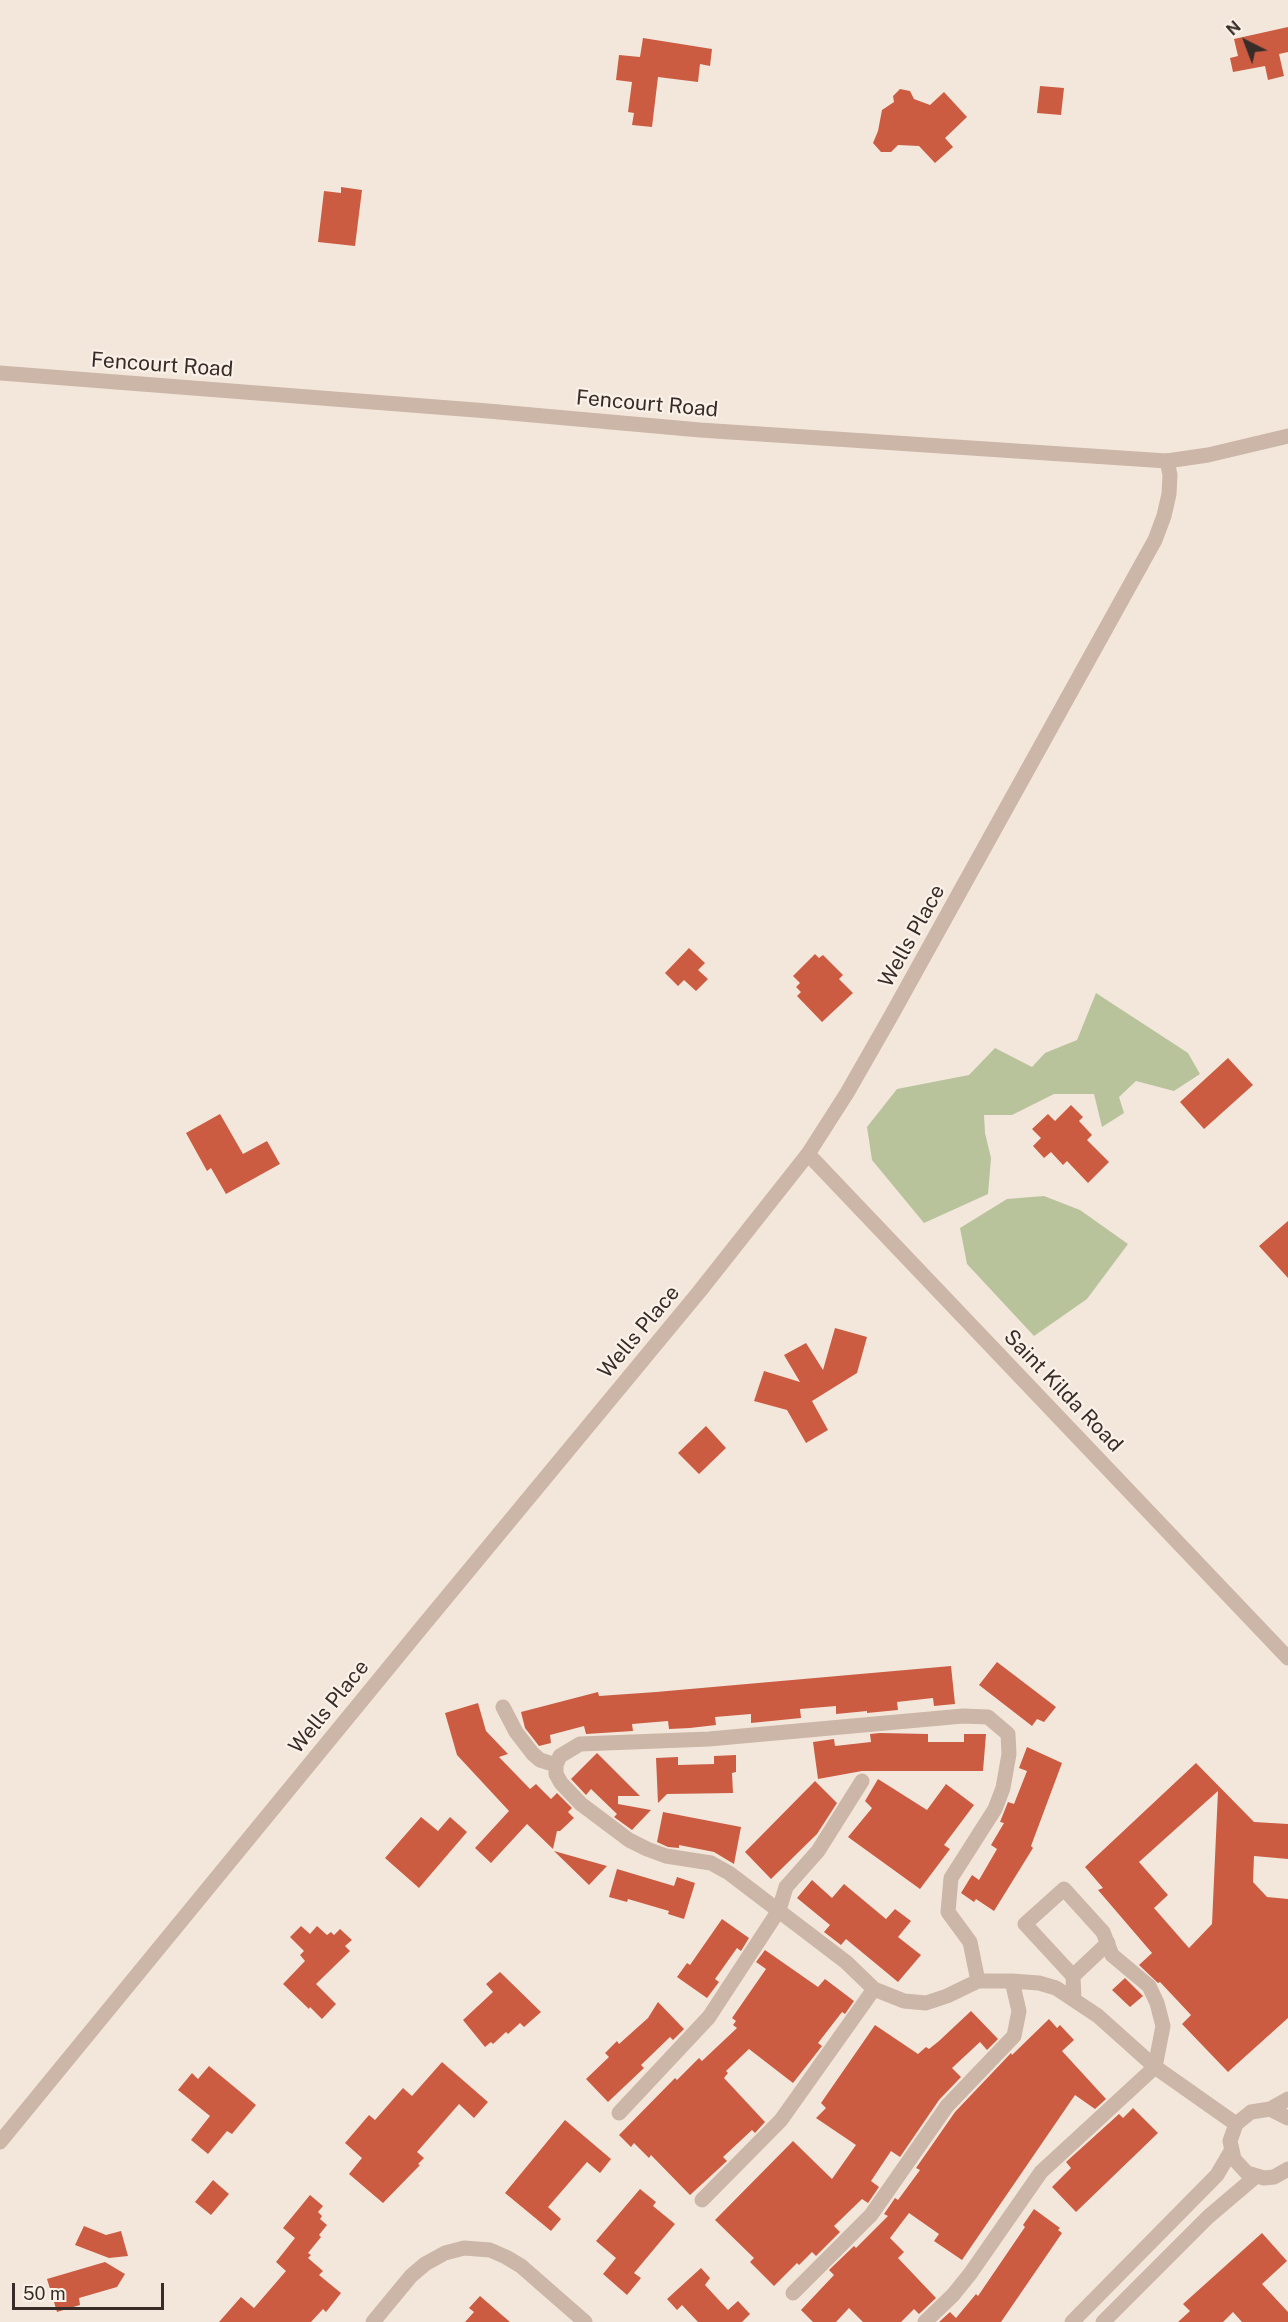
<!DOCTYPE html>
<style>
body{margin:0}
#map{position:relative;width:1288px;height:2322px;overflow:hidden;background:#f3e7dc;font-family:"Public Sans",sans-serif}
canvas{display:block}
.north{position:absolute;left:1216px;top:12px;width:60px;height:60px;-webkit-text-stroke:4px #faf1e9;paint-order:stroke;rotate:318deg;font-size:16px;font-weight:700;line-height:24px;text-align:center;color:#382c28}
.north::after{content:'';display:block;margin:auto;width:21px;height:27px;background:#382c28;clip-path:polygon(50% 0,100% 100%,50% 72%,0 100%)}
.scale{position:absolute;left:12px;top:2283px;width:152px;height:27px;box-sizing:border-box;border:3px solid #382c28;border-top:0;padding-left:8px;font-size:18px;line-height:21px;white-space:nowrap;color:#382c28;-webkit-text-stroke:4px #faf1e9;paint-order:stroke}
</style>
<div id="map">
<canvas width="1288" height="2322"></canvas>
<div class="north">N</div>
<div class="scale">50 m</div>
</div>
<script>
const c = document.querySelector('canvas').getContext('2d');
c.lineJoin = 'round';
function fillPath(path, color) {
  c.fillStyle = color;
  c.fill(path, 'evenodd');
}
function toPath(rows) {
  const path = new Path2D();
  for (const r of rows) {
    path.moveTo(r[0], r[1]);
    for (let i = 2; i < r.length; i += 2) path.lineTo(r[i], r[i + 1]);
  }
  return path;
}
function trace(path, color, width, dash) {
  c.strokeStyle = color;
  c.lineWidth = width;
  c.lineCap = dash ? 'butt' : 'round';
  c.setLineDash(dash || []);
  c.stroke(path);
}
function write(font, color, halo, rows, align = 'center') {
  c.font = font + ' "Public Sans",sans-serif';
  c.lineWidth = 4.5;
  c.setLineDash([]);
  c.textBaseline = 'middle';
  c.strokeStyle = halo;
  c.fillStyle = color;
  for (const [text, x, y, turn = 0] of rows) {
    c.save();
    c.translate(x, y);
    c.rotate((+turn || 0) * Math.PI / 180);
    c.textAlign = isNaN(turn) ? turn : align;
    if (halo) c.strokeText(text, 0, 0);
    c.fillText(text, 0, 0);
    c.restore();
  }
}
const green = toPath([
 [1096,993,1188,1053,1200,1074,1174,1091,1136,1081,1119,1097,1124,1113,1102,1127,1094,1094,1054,1094,1012,1115,984,1115,985,1133,991,1158,988,1194,924,1223,872,1160,867,1127,897,1089,969,1075,995,1048,1032,1067,1045,1053,1077,1040],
 [1044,1196,1080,1210,1128,1244,1087,1299,1034,1336,967,1264,960,1228,1007,1199]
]);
const building = toPath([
 [1288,27,1288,52,1279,54,1284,76,1268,80,1265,66,1233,72,1230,58,1238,56,1234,39],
 [643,38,712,49,710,66,700,64,698,82,658,77,652,127,632,125,634,113,628,112,632,82,616,80,619,55,640,57],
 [1040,86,1064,88,1061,115,1037,113],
 [900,89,910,91,914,99,930,105,944,92,967,117,945,138,953,147,935,163,919,146,898,145,891,152,881,152,873,143,878,131,882,110,894,102,893,96],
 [341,187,362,190,355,246,318,242,324,191,341,193],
 [689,948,705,963,698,970,708,979,696,991,684,980,678,986,665,973],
 [815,954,819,958,823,955,843,975,839,979,853,993,822,1022,797,996,801,992,796,987,800,983,793,976],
 [1228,1058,1253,1085,1204,1129,1180,1102],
 [1071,1105,1083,1117,1079,1121,1092,1135,1087,1140,1109,1162,1088,1183,1067,1161,1063,1165,1051,1152,1044,1158,1033,1146,1041,1138,1032,1129,1048,1114,1055,1121],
 [220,1114,243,1154,267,1141,280,1164,226,1194,211,1168,207,1171,186,1133],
 [1288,1221,1288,1278,1259,1246],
 [835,1328,867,1337,857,1373,812,1401,828,1430,806,1443,787,1410,754,1401,764,1371,800,1382,784,1355,806,1343,823,1370],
 [706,1426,726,1448,699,1474,678,1453],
 [997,1662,1056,1707,1044,1722,1037,1719,1032,1726,979,1685],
 [951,1666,955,1704,934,1706,933,1698,897,1702,898,1710,867,1713,867,1711,836,1714,836,1706,800,1709,801,1718,751,1723,751,1714,715,1717,716,1725,690,1728,669,1729,668,1721,632,1724,633,1731,586,1734,584,1726,550,1735,551,1743,539,1746,525,1728,521,1712,598,1692,599,1696,656,1692],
 [478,1703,486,1731,508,1754,499,1757,530,1789,536,1784,551,1799,557,1793,572,1808,568,1812,574,1818,560,1831,557,1831,553,1849,527,1824,491,1863,475,1848,509,1811,457,1755,445,1713],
 [880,1733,928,1734,928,1742,964,1742,964,1734,986,1734,983,1771,862,1771,818,1779,813,1742,834,1739,835,1746,871,1742,870,1734],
 [1027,1747,1062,1763,1031,1846,1033,1848,994,1911,976,1899,974,1902,961,1893,972,1875,979,1880,997,1849,991,1845,1004,1823,1000,1822,1008,1802,1014,1804,1027,1771,1019,1768],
 [597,1753,640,1796,618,1796,618,1804,651,1810,632,1830,614,1817,617,1814,591,1789,586,1795,571,1779],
 [736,1755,736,1772,732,1773,733,1793,667,1794,658,1803,656,1758,678,1757,678,1765,714,1764,714,1756],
 [1196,1763,1254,1822,1288,1824,1288,1859,1254,1856,1253,1882,1267,1897,1288,1899,1288,2018,1228,2072,1182,2024,1191,2015,1160,1982,1158,1983,1139,1965,1152,1953,1098,1890,1103,1888,1085,1867],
 [1218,1791,1212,1924,1189,1948,1154,1908,1168,1895,1139,1862],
 [878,1779,927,1810,946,1784,974,1805,944,1845,950,1849,920,1889,848,1837,872,1808,865,1801],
 [815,1781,837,1803,817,1834,771,1879,745,1852],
 [663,1812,741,1827,734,1864,714,1852,679,1845,679,1848,668,1847,657,1842],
 [421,1817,438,1831,450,1817,467,1832,419,1888,385,1858],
 [554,1851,607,1866,589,1885],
 [617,1869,674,1886,677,1877,695,1883,684,1919,668,1914,669,1911,628,1899,627,1902,609,1897],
 [812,1880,832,1898,844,1884,886,1919,895,1909,911,1921,898,1937,921,1955,898,1982,846,1939,841,1945,824,1932,830,1925,797,1898],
 [722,1919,749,1938,741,1951,737,1948,715,1979,719,1982,707,1998,677,1977,687,1963,690,1965],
 [301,1926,310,1934,317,1926,327,1935,331,1932,334,1935,340,1929,352,1940,345,1946,350,1951,316,1984,336,2004,322,2019,310,2007,309,2009,283,1984,305,1961,300,1955,304,1951,290,1937],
 [765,1950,818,1987,825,1979,854,2001,845,2014,842,2012,818,2043,822,2046,793,2083,749,2049,726,2071,728,2073,724,2078,765,2122,755,2133,752,2130,723,2157,727,2161,690,2195,651,2155,649,2158,634,2143,631,2147,619,2135,675,2078,677,2080,699,2058,702,2061,737,2028,733,2025,736,2021,732,2018,766,1969,756,1962],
 [500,1972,541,2012,524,2027,520,2023,508,2034,506,2032,493,2044,491,2042,485,2047,463,2020,493,1992,486,1984],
 [1125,1978,1143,1996,1130,2007,1112,1990],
 [658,2002,684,2029,673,2040,670,2037,641,2065,644,2068,608,2102,586,2079,609,2057,605,2053,617,2041,619,2044,648,2018],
 [971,2011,998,2039,987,2050,980,2042,952,2068,961,2077,939,2100,900,2157,891,2151,871,2181,879,2187,868,2203,862,2199,834,2226,840,2232,816,2256,812,2252,799,2265,797,2263,774,2286,750,2262,754,2258,715,2220,793,2141,832,2179,856,2145,816,2118,826,2108,821,2103,875,2025,918,2054,926,2047,929,2049,939,2041],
 [1049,2019,1057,2028,1060,2025,1074,2040,1062,2051,1106,2099,1095,2109,1075,2095,962,2260,934,2241,939,2234,909,2213,890,2238,904,2252,898,2258,936,2298,919,2314,914,2309,901,2322,863,2322,849,2308,836,2322,813,2322,801,2310,834,2275,829,2270,854,2246,856,2248,888,2216,884,2214,895,2198,898,2200,920,2170,916,2168,955,2112,1011,2053,1012,2055],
 [442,2062,488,2102,474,2118,459,2104,417,2152,424,2158,418,2164,420,2165,383,2203,349,2174,362,2158,345,2143,369,2115,375,2120,403,2088,412,2096],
 [209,2066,256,2105,232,2134,227,2131,208,2154,191,2140,210,2116,178,2090,192,2073,198,2079],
 [1133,2108,1158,2133,1076,2212,1052,2187,1071,2168,1066,2162,1119,2114,1123,2118],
 [565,2120,611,2159,600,2173,587,2162,548,2207,561,2219,551,2231,505,2193],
 [213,2180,229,2194,211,2215,195,2202],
 [640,2189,656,2202,653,2206,675,2224,634,2273,641,2278,627,2295,603,2274,616,2258,596,2241],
 [310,2195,323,2206,318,2212,322,2216,320,2219,327,2225,319,2235,321,2237,308,2253,311,2255,308,2258,323,2271,319,2275,341,2293,326,2312,323,2309,311,2322,219,2322,241,2297,254,2308,286,2271,276,2262,295,2238,283,2228],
 [1034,2209,1060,2228,1058,2230,1062,2233,1001,2322,939,2322,950,2312,956,2318,976,2294,978,2296,1025,2227,1023,2225],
 [84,2226,106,2235,121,2231,128,2256,109,2258,75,2245],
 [1262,2233,1287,2261,1262,2284,1288,2312,1288,2322,1242,2322,1233,2312,1223,2322,1178,2322,1190,2311,1183,2304],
 [105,2262,125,2274,117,2287,79,2298,80,2305,57,2312,47,2279],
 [701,2268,710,2278,705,2285,728,2310,738,2301,750,2314,742,2322,698,2322,682,2305,677,2310,667,2299],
 [480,2296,510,2322,465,2322,474,2312,469,2308]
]);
const minor = toPath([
 [1167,461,1208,455,1288,436],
 [503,1707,516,1732,533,1754,540,1760,556,1765],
 [1073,1976,1108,1943],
 [978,1981,970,1942,948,1912,951,1878,995,1809,1003,1788,1009,1754,1008,1734,988,1717,963,1716,709,1739,580,1744,560,1756,556,1765,556,1774,561,1783,581,1804,629,1840,647,1849,666,1856,711,1863,729,1873,846,1962,874,1989,904,2001,926,2003,947,1996,978,1981,1012,1981,1039,1983,1056,1988,1098,2016,1155,2067,1236,2124],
 [1270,2109,1288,2099],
 [619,2113,709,2017,779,1910,786,1887,818,1851,862,1781],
 [1288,2118,1270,2109,1251,2112,1236,2124,1230,2141,1234,2159,1247,2173,1264,2178,1274,2177,1288,2169],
 [0,2142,422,1627,699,1292,808,1154],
 [702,2200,781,2120,874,1989],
 [793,2293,871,2215,947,2106,1014,2036,1019,2011,1012,1981],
 [373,2322,411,2276,425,2264,445,2253,464,2248,490,2250,506,2257,521,2266,585,2322],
 [925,2322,953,2295,970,2274,1041,2172,1155,2067,1163,2026,1157,2003,1149,1986,1112,1955,1103,1932,1064,1889,1025,1924,1073,1976,1074,1999],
 [1072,2322,1217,2175,1231,2151],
 [1103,2322,1208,2217,1255,2177]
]);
const tertiary = toPath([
 [0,373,488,411,700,430,1167,461,1170,475,1169,494,1164,516,1155,540,891,1016,847,1093,808,1154,1288,1658]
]);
const streetNames = [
 ["Fencourt Road",162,365,4],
 ["Fencourt Road",647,404,5],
 ["Wells Place",912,936,-61],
 ["Wells Place",639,1332,-50],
 ["Saint Kilda Road",1063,1391,46],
 ["Wells Place",329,1707,-51]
];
fillPath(green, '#b8c39b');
fillPath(building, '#cb5c42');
trace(minor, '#ccb6a7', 15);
trace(tertiary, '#ccb6a7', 15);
write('21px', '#382c28', '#faf1e9', streetNames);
</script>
